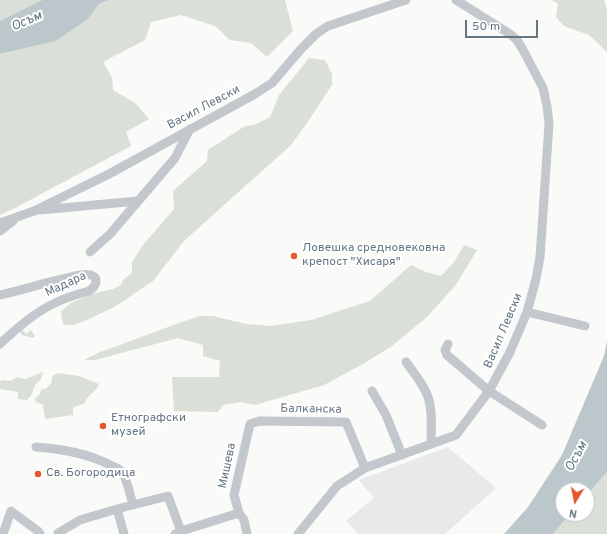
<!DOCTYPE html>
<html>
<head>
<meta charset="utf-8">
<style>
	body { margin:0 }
	#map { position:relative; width:607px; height:534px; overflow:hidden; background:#fafaf8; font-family:Overpass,sans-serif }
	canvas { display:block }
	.north { position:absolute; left:555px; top:482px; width:40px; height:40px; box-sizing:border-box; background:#fff; border:1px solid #c1c8cd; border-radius:50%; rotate:190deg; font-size:11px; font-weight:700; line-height:16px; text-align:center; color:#657683 }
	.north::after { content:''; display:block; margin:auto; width:14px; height:18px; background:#e4572e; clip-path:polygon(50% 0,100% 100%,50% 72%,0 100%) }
	.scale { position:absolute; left:465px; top:20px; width:73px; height:18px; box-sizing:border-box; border:2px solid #657683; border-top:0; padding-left:5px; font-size:12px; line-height:14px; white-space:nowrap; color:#657683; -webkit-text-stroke:3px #fff; paint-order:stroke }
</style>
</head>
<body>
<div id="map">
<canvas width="607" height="534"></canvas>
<div class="north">N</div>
<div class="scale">50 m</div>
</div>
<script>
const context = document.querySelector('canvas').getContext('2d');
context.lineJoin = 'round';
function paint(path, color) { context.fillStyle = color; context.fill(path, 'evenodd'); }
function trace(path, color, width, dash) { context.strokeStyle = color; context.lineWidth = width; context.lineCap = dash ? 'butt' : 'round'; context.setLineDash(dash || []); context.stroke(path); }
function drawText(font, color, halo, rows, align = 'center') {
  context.font = font + ' Overpass,sans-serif'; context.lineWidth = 4; context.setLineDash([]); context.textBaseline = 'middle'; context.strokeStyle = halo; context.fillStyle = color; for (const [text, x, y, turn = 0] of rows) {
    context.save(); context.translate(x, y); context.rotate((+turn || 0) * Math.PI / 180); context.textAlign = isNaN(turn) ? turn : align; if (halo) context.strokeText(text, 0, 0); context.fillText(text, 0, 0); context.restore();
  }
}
paint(new Path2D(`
	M 448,447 L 496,488 L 445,534 L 358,534 L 346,521 L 374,498 L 359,480 Z`), '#e8e9e9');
paint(new Path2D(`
	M 0,0 L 42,0 L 0,21 Z
	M 109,0 L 285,0 L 293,31 L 267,57 L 251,43 L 230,40 L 215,26 L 181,15 L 151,22 L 145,40 L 103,62 L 112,78 L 113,90 L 135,103 L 149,119 L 126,132 L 131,146 L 13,209 L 0,215 L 0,54 L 56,41 L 88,19 L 99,4 Z
	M 552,0 L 604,0 L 607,10 L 607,52 L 589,35 L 564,26 L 556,17 L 558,4 Z
	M 309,58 L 325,60 L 332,74 L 332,85 L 307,123 L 291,145 L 184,241 L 153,281 L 116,306 L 87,320 L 73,325 L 64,325 L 62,320 L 61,311 L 71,303 L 92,294 L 113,289 L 121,285 L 123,280 L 132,273 L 132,262 L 143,245 L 174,209 L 173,191 L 207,161 L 208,150 L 245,126 L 254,125 L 270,117 L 279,95 Z
	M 464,245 L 477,250 L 455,286 L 427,317 L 392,346 L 363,364 L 324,385 L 255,405 L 241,402 L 223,405 L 218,412 L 174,411 L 172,377 L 219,377 L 220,361 L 203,356 L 203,345 L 178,338 L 95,360 L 84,360 L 98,353 L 179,323 L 200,316 L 213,316 L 246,324 L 271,326 L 311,320 L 370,301 L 411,265 L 426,272 L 441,276 L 454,262 Z
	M 21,328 L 26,334 L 31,330 L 35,336 L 33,338 L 22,335 L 20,331 Z
	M 43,372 L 41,379 L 35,385 L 32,394 L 27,400 L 18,399 L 18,392 L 0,389 L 0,381 L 4,380 L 10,381 L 17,377 L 25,379 Z
	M 58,373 L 79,376 L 99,384 C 96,392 88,394 84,404 L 73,407 L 73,415 L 45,419 L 43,405 L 36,402 L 35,399 L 40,394 L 41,390 L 47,388 L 52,382 L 52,376 Z
	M 607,472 L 607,534 L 553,534 L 570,514 L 587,514 L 587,495 Z`), '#dadfd7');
paint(new Path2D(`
	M 42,0 L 109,0 L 99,4 L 88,19 L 56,41 L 0,54 L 0,21 Z
	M 607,341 L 607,472 L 587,495 L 587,490 L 563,490 L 563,514 L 570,514 L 553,534 L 504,534 L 528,507 L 562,455 L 604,356 Z`), '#bbc7cb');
trace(new Path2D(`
	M 40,210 L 138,201
	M 0,223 L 34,211 L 109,174 L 255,94 L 272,83 L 302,48 L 316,34 L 328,26 L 406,0
	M 0,231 L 13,221
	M 90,252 L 110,234 L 175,158 L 190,129
	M 0,295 C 22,290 44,283 67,278 C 74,276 83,273 91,275 C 94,276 96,278 96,281 C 96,286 93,288 89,291 C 78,294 67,297 57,302 C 35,312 17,328 0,344
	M 527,312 L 585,326
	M 448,344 L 445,350 L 447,355 L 489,391 L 542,425
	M 406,362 C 414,373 424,385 428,397 C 433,411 431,430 431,444
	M 372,391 L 386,415 L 402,455
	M 36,447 C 62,449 88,453 112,466 C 115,467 120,469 122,472 C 128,482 130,494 133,505
	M 117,509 L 124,534
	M 58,533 L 80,520 L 117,509 L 168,496 L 182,534
	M 3,534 L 11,511 L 38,531 L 40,534
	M 175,534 L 181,531 L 239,513
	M 247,534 L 244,520 L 239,513 L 234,495 L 250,424 L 259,421 L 346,422 L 365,468
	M 298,534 L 337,486 L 365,468 L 456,435 L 489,391 L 510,352 L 527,312 L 536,279 L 540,257 L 549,124 L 547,106 L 543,88 L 522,48 L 517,40 L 510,34 L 456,0`), '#c3c8cc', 9);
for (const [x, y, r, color] of [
	[294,256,4,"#e4572e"],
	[103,426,4,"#e4572e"],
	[38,474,4,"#e4572e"]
]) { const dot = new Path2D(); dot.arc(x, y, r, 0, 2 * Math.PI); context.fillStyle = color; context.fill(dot); trace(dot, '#fff', 1.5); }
drawText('12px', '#657683', '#fff', [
	["Васил Левски",204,108,-28],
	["Мадара",66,285,-25],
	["Васил Левски",504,331,-67],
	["Балканска",311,410,1],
	["Мишева",228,466,-78]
]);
drawText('12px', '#657683', '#fff', [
	["Ловешка средновековна",302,249],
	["крепост \"Хисаря\"",302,263],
	["Етнографски",111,419],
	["музей",111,433],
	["Св. Богородица",46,474]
], 'left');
drawText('italic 13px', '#60757c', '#fff', [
	["Осъм",27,22,-24],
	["Осъм",577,457,-62]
]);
</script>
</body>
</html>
